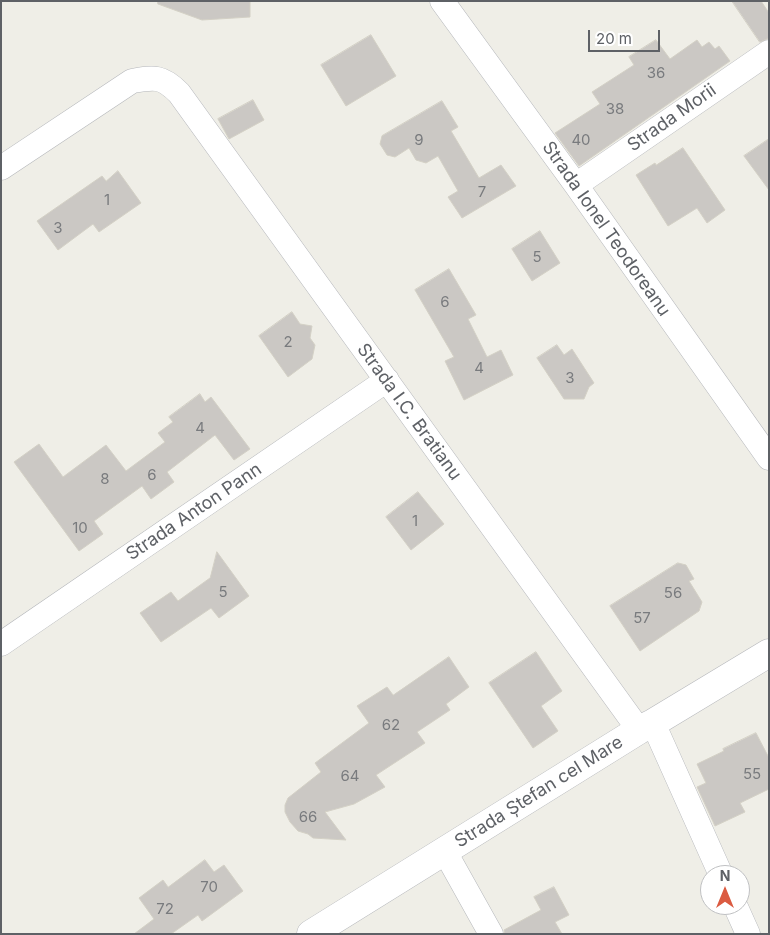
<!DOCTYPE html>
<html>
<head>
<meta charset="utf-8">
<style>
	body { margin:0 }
	#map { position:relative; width:770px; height:935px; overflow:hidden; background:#efeee7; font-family:Inter,sans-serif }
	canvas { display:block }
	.frame { position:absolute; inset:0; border:2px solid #5e6166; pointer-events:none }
	.north { position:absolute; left:700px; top:865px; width:50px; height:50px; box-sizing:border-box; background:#fff; border:1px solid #bfc0c2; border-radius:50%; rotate:0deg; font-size:14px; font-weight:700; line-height:20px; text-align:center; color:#5e6166 }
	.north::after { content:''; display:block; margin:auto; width:18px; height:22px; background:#db5b41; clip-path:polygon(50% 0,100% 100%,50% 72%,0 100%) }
	.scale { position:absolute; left:588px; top:30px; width:72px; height:22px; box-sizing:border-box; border:2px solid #5e6166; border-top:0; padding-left:6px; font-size:15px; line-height:18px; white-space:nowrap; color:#5e6166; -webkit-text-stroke:4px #fff; paint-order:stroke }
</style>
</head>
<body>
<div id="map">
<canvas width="770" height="935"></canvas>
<div class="frame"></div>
<div class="north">N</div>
<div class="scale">20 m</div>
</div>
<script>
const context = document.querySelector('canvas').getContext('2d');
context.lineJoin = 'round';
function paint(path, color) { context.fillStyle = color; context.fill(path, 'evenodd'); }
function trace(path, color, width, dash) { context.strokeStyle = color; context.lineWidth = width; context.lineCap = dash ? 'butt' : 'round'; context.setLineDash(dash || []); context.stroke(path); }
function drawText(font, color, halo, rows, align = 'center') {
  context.font = font + ' Inter,sans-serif'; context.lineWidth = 5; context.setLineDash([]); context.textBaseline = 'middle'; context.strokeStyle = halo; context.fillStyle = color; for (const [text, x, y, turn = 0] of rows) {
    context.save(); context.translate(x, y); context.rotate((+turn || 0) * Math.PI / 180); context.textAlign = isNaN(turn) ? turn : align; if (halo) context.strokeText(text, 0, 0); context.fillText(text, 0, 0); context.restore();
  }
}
const building = new Path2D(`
	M 158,1 L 250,1 L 250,17 L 202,20 L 158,4 Z
	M 732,1 L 761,1 L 769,13 L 769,38 L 760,42 Z
	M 371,35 L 396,76 L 346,106 L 321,65 Z
	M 656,40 L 670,59 L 697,40 L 702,47 L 709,42 L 715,49 L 719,46 L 730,61 L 579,166 L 555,133 L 600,104 L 592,92 L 634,65 L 629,57 Z
	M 253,100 L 264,120 L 229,139 L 218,119 Z
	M 442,101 L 458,127 L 451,131 L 479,178 L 501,165 L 516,186 L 462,218 L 448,197 L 458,191 L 438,156 L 426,163 L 416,160 L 409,148 L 395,157 L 387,155 L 380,144 L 382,136 Z
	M 769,139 L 769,190 L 744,156 Z
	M 683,148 L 725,210 L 707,223 L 697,208 L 668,226 L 636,175 L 655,163 L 656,165 Z
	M 118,171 L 141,203 L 99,232 L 93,224 L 58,250 L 37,221 L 102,176 L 106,181 Z
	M 540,231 L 560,263 L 532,281 L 512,249 Z
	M 449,269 L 476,315 L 468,319 L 487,357 L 501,350 L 513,375 L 464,400 L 445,361 L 454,357 L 415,290 Z
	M 292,312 L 300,324 L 312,326 L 310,338 L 315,345 L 312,359 L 288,377 L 259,336 Z
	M 557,345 L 564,355 L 572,349 L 594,383 L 589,387 L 584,399 L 564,399 L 537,358 Z
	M 200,394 L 205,402 L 211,397 L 250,449 L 234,460 L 215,435 L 167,472 L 174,482 L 151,499 L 142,486 L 94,521 L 103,534 L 79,551 L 14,462 L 39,444 L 63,477 L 106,445 L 126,471 L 165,442 L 158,433 L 173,422 L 169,417 Z
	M 418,492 L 444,524 L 411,550 L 386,517 Z
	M 217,552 L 249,596 L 219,618 L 211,608 L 161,642 L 140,613 L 171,592 L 178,601 L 210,578 Z
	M 678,563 L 686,565 L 694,579 L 689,581 L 702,602 L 699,611 L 640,651 L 610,606 Z
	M 536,652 L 562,691 L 541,706 L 558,731 L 533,748 L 489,683 Z
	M 449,657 L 469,687 L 446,704 L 450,710 L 417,732 L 425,743 L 376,775 L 385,787 L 354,804 L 325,812 L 346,840 L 313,838 L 308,834 L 298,831 L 290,822 L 285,812 L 285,805 L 288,798 L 321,772 L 315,763 L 369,723 L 357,706 L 387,687 L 393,695 Z
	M 756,733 L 769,758 L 769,789 L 740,803 L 745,812 L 715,826 L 697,787 L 706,783 L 697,764 L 724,751 L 723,749 Z
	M 205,860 L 214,872 L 224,865 L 243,891 L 202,921 L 198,915 L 171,934 L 134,934 L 154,919 L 139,898 L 163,880 L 168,887 Z
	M 554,887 L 569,915 L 555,922 L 562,934 L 505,934 L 504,930 L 541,910 L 534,897 Z`);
paint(building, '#cbc8c4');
trace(building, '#d3d0c5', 1);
const minor = new Path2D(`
	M 442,1 L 576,185 L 769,458
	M 1,168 L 132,81 C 155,77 162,76 179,93 L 639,730
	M 576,185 L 769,52
	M 1,644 L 387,380
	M 653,723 L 721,875
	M 444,850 L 491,934
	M 735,905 L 748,934`);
const tertiary = new Path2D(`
	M 311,934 L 639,730 L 653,723 L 769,653`);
trace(minor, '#b4b6ba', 25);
trace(tertiary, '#b4b6ba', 29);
trace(minor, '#fff', 24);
trace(tertiary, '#fff', 28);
drawText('15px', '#797b7e', null, [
	["36",656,73],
	["38",615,109],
	["9",419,140],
	["40",581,140],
	["7",482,192],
	["1",107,200],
	["3",58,228],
	["5",537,257],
	["6",445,302],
	["2",288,342],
	["4",479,368],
	["3",570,378],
	["4",200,428],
	["6",152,475],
	["8",105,479],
	["1",415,521],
	["10",80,528],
	["5",223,592],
	["56",673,593],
	["57",642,618],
	["62",391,725],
	["55",752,774],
	["64",350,776],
	["66",308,817],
	["70",209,887],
	["72",165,909]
]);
drawText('18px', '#5e6166', '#fff', [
	["Strada Morii",672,118,-35],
	["Strada Ionel Teodoreanu",606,229,55],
	["Strada I.C. Bratianu",409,412,54],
	["Strada Anton Pann",194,512,-34],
	["Strada Ștefan cel Mare",539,792,-32]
]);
</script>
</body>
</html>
